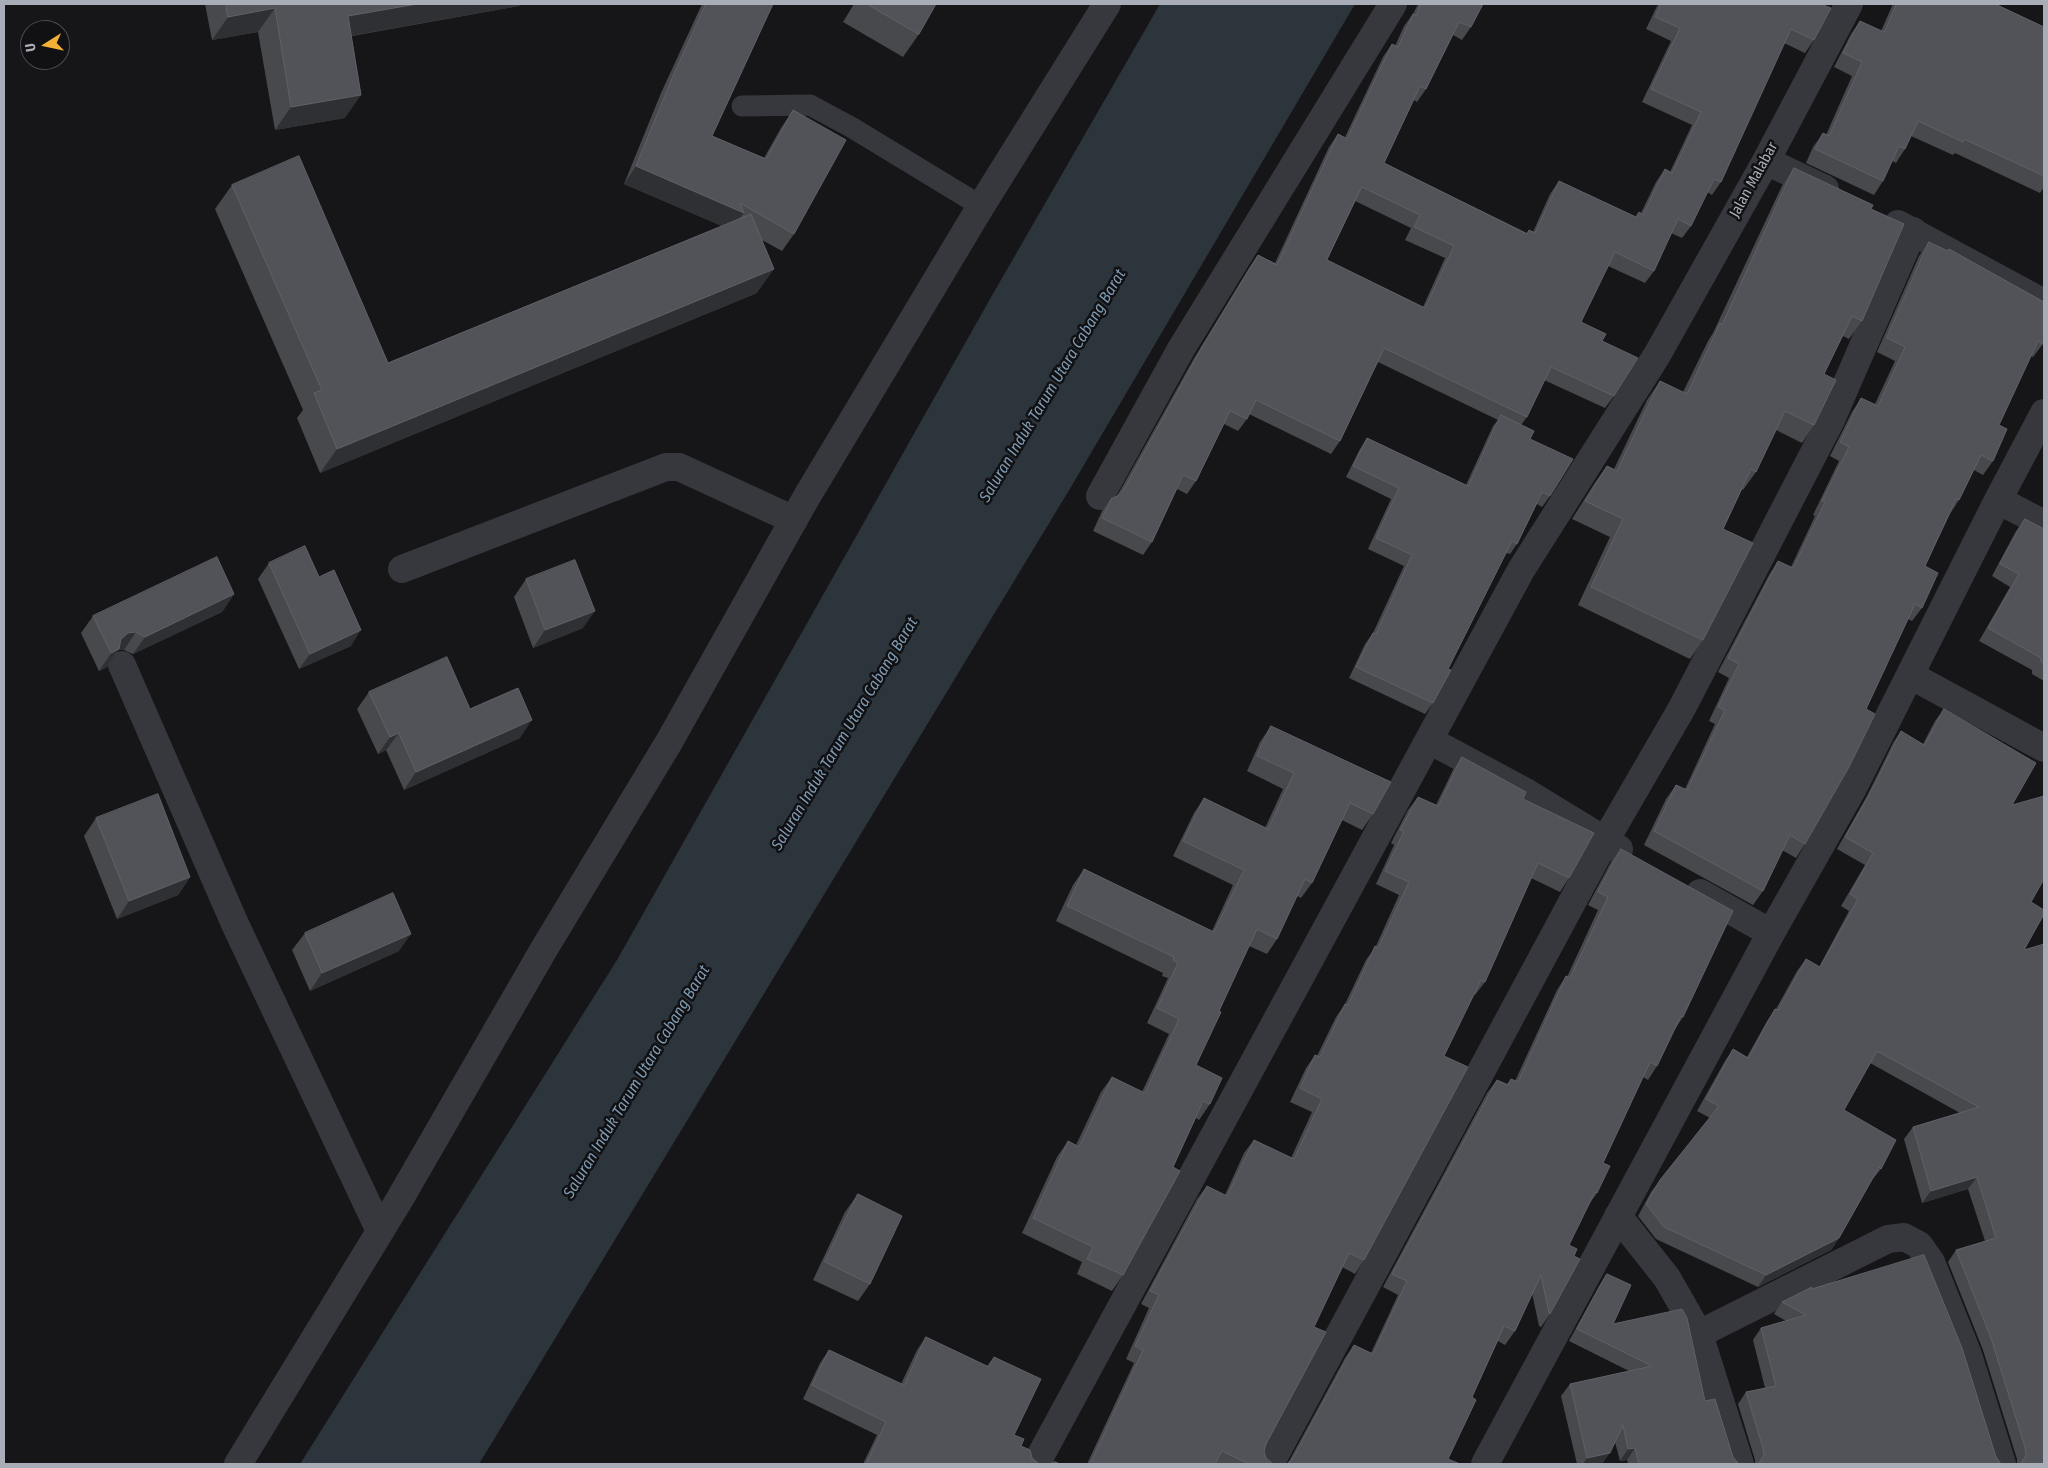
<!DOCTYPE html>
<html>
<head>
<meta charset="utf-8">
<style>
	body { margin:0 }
	#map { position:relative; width:2048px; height:1468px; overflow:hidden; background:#161618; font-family:"Fira Sans Condensed",sans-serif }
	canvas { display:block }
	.frame { position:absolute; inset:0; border:5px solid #a8adb8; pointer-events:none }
	.north { position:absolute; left:20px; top:20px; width:50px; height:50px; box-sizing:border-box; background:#111113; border:1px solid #4d4f55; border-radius:50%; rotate:260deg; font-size:14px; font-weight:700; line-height:20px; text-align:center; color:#a8adb8 }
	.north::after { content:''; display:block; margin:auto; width:18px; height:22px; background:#f2b134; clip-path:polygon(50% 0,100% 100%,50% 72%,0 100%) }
</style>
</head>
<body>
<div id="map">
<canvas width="2048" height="1468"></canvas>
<div class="frame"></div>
<div class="north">U</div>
</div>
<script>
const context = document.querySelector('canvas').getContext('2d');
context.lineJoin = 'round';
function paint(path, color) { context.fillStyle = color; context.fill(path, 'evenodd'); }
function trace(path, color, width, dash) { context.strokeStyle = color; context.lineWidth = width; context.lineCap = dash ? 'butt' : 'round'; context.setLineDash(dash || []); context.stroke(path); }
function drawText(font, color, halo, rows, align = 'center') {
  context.font = font + ' "Fira Sans Condensed",sans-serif'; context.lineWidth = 5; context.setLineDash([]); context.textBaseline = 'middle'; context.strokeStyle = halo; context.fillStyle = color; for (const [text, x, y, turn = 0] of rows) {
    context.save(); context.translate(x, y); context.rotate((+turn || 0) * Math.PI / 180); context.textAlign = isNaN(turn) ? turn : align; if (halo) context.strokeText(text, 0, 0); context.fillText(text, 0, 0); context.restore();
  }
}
paint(new Path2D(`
	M 1160,4 L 1355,4 L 1071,487 L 479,1464 L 300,1464 L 617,960 L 994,292 Z`), '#2c353c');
trace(new Path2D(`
	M 742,106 L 810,105 L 851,127 L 981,206`), '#37383d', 21);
trace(new Path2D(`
	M 1766,161 L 1825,189
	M 1898,224 L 2044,303
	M 1100,496 L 1181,349 L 1393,4
	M 1998,500 L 2044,524
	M 402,569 L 666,467 L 679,467 L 794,520
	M 122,665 L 235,924 L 380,1231
	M 1910,675 L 2044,748
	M 1429,740 L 1524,791 L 1619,849
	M 1700,893 L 1771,933
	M 1618,1216 L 1667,1278 L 1699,1334 L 1740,1464
	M 1699,1334 L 1888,1239 L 1904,1237 L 1919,1245 L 1931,1262 L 1968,1355 L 2002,1464
	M 238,1464 L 398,1202 L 544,949 L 669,742 L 806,498 L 981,206 L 1107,4
	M 1036,1464 L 1521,570 L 1657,355 L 1766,161 L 1849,4
	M 1270,1464 L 1605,841 L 1682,708 L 1831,420 L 1913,231
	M 1485,1464 L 1771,933 L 1853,788 L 1998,500 L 2044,413`), '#37383d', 28);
paint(new Path2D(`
	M 205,4 L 521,4 L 519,6 L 352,36 L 345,118 L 275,130 L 258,32 L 212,40 Z
	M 702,4 L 773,4 L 712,136 L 764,158 L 781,128 L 793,110 L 794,234 L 782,251 L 762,240 L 757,293 L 320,473 L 297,418 L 303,410 L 215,209 L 232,185 L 388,363 L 722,226 L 624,184 L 661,93 Z
	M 854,4 L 936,4 L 919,34 L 903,57 L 843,22 Z
	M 1418,4 L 1487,4 L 1486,5 L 1483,4 L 1471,27 L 1462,40 L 1453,35 L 1426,89 L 1417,102 L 1414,100 L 1384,163 L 1527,233 L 1529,230 L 1533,232 L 1550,194 L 1559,181 L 1636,217 L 1639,212 L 1641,213 L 1656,182 L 1665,169 L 1670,172 L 1692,125 L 1642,102 L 1671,41 L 1646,29 L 1658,4 L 1821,4 L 1814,40 L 1805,53 L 1784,43 L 1721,182 L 1712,195 L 1707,192 L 1691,226 L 1682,238 L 1671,233 L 1654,271 L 1645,283 L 1608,266 L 1581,322 L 1602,341 L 1614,396 L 1605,408 L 1544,380 L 1527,417 L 1521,425 L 1530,439 L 1550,496 L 1542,507 L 1537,504 L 1517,544 L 1510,554 L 1506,553 L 1448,669 L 1433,703 L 1425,714 L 1349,678 L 1365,644 L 1373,633 L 1404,566 L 1368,549 L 1391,499 L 1346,477 L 1360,449 L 1367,438 L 1466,485 L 1493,426 L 1498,420 L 1378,362 L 1340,441 L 1331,454 L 1249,414 L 1247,419 L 1238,431 L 1224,424 L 1196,481 L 1187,494 L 1177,489 L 1152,542 L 1143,555 L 1093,531 L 1102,511 L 1111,499 L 1117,496 L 1193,360 L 1249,268 L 1258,255 L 1275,263 L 1329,147 L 1338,134 L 1345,137 L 1383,57 L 1392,44 L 1395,46 L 1404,26 L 1413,14 ZM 1355,201 L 1411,228 L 1405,240 L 1445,258 L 1423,307 L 1327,260 Z
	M 1893,4 L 1995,4 L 2044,27 L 2044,187 L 2040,193 L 1955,153 L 1953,155 L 1911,136 L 1905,149 L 1896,163 L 1892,161 L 1883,181 L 1874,195 L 1806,163 L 1813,147 L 1823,133 L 1826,135 L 1852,76 L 1834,67 L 1851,34 L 1860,21 L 1881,31 Z
	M 1794,168 L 1871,209 L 1862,321 L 1849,339 L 1843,336 L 1824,374 L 1814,425 L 1802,443 L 1776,430 L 1756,472 L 1743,490 L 1742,489 L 1723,529 L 1703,640 L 1690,659 L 1578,605 L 1610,537 L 1572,519 L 1594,484 L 1607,466 L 1614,469 L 1647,400 L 1660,381 L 1683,392 L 1708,341 L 1713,333 L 1782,186 Z
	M 1929,242 L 2043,344 L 2033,357 L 2031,356 L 1999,425 L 1993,461 L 1983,475 L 1974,470 L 1959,500 L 1950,514 L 1925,566 L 1922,608 L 1912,621 L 1908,619 L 1866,709 L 1805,844 L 1796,858 L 1782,850 L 1763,891 L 1753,905 L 1644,845 L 1666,799 L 1676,785 L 1685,789 L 1715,724 L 1709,721 L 1729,678 L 1718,672 L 1769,575 L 1778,561 L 1791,567 L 1815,516 L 1813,515 L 1839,461 L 1830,456 L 1852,412 L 1861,398 L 1875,404 L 1895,361 L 1877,352 L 1919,256 Z
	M 2025,519 L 2044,529 L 2044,681 L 2032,674 L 2032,670 L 1979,641 L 2010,587 L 1992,576 L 2016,531 Z
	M 269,563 L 319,577 L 351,646 L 299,669 L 258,579 Z
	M 526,579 L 583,628 L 533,648 L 514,597 Z
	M 234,594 L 222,612 L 133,654 L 124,650 L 118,650 L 107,667 L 99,671 L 81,633 L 93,616 Z
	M 369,692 L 470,709 L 520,738 L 404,790 L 386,750 L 378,754 L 357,709 Z
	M 1944,709 L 2012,805 L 2031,902 L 2024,950 L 2044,1464 L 2017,1464 L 2017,1459 L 1983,1350 L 1948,1262 L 1956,1250 L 1985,1241 L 1968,1189 L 1922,1203 L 1904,1139 L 1913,1127 L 1960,1113 L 1870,1063 L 1844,1110 L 1881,1169 L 1872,1180 L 1839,1238 L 1831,1250 L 1758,1287 L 1656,1239 L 1638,1216 L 1651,1192 L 1660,1180 L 1710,1118 L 1697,1111 L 1725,1061 L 1733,1049 L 1747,1057 L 1767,1021 L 1775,1009 L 1776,1009 L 1797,971 L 1806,959 L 1819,967 L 1849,911 L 1841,906 L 1865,865 L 1837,849 L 1867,796 L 1893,743 L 1901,731 L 1923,744 L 1935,721 Z
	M 1271,726 L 1373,814 L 1362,830 L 1342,820 L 1312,883 L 1301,898 L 1297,896 L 1277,939 L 1267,954 L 1249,946 L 1219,1011 L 1196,1065 L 1210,1104 L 1199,1120 L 1196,1118 L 1123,1275 L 1112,1291 L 1077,1274 L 1082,1262 L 1022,1233 L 1057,1157 L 1068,1141 L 1076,1145 L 1101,1092 L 1112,1077 L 1142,1092 L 1169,1034 L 1147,1023 L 1168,978 L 1162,976 L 1163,973 L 1056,921 L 1073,885 L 1084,869 L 1212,931 L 1233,885 L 1173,856 L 1194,813 L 1204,798 L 1265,828 L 1283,789 L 1247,771 L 1260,742 Z
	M 1462,757 L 1523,799 L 1569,878 L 1560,892 L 1531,878 L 1485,982 L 1475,995 L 1474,994 L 1444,1056 L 1364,1260 L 1355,1274 L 1342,1267 L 1314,1327 L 1266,1444 L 1264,1451 L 1266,1458 L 1273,1464 L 1087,1464 L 1134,1363 L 1126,1359 L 1149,1308 L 1141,1304 L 1197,1199 L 1207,1186 L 1225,1195 L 1244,1153 L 1254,1140 L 1291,1158 L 1312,1112 L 1290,1102 L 1306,1068 L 1315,1055 L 1317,1056 L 1336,1017 L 1345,1004 L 1366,960 L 1376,946 L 1399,895 L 1376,884 L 1394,845 L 1391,843 L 1408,810 L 1418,797 L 1436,805 L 1453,770 Z
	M 96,818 L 190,877 L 178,895 L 117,919 L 84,836 Z
	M 1621,849 L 1683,1017 L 1675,1029 L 1657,1066 L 1648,1080 L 1643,1077 L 1603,1163 L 1597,1193 L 1587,1207 L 1569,1245 L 1574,1256 L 1550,1314 L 1541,1327 L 1539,1326 L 1532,1293 L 1515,1331 L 1505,1345 L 1498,1341 L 1472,1397 L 1448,1459 L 1288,1463 L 1345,1358 L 1354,1345 L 1371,1353 L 1398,1295 L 1383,1287 L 1487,1093 L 1497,1080 L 1507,1084 L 1511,1079 L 1515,1081 L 1557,990 L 1566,976 L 1567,977 L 1598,910 L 1588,905 L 1611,862 Z
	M 305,933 L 399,951 L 310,991 L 292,950 Z
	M 858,1194 L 870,1284 L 858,1301 L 813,1280 L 845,1212 Z
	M 1607,1274 L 1613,1324 L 1705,1401 L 1733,1457 L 1738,1463 L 1739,1464 L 1628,1464 L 1627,1460 L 1620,1461 L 1615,1442 L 1602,1464 L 1577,1464 L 1561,1396 L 1570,1384 L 1629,1371 L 1569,1341 L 1599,1286 Z
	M 1811,1289 L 1996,1457 L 2001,1464 L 1755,1464 L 1755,1460 L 1738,1404 L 1746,1392 L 1765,1388 L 1753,1340 L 1761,1328 L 1786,1321 L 1774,1314 L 1782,1302 Z
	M 926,1337 L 987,1366 L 994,1357 L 1014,1435 L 1021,1446 L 1032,1458 L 1039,1464 L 863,1464 L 877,1435 L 803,1399 L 820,1363 L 829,1350 L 901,1384 L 917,1350 Z`), '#47494d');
paint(new Path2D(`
	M 417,4 L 521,4 L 519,6 L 332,39 L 348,16 Z
	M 275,8 L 258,32 L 212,40 L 228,17 Z
	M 361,95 L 345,118 L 275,130 L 291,107 Z
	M 636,166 L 744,213 L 731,230 L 624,184 Z
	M 774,269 L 757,293 L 320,473 L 337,449 Z
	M 234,594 L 222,612 L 133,654 L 145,637 Z
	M 595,611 L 583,628 L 533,648 L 545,630 Z
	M 361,630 L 351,646 L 299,669 L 310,654 Z
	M 136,632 L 124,650 L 118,650 L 107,667 L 99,671 L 121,639 L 128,633 Z
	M 532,720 L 520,738 L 404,790 L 416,772 Z
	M 399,733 L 386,750 L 378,754 L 390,737 Z
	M 190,877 L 178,895 L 117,919 L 129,901 Z
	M 411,934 L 399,951 L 310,991 L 322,973 Z
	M 1977,1177 L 1968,1189 L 1922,1203 L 1931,1191 Z
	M 1839,1238 L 1831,1250 L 1758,1287 L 1766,1275 Z
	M 1635,1448 L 1627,1460 L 1620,1461 L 1628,1449 Z
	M 1610,1453 L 1602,1464 L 1583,1464 L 1587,1458 Z`), '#2f3033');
const building = new Path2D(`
	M 226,4 L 417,4 L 348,16 L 361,95 L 291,107 L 275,8 L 228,17 Z
	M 706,4 L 773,4 L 712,136 L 766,159 L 793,110 L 846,140 L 794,234 L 740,203 L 744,213 L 636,166 L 673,76 Z
	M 867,4 L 936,4 L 919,34 Z
	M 1421,4 L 1483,4 L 1471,27 L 1459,22 L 1426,89 L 1420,86 L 1384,163 L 1527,234 L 1529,230 L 1535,233 L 1559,181 L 1636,217 L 1639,212 L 1643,215 L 1665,169 L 1672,173 L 1701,112 L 1651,89 L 1680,28 L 1655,17 L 1661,4 L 1821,4 L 1831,8 L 1814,40 L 1791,29 L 1721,182 L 1714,179 L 1691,226 L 1678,219 L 1654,271 L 1615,252 L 1581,322 L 1606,334 L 1602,341 L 1638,358 L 1614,396 L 1551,367 L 1527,417 L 1384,348 L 1340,441 L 1256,400 L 1247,419 L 1230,411 L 1196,481 L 1183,475 L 1152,542 L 1102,518 L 1111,499 L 1117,496 L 1123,491 L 1202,347 L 1258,255 L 1277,265 L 1338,134 L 1347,139 L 1392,44 L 1398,47 L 1413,14 L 1416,15 ZM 1362,187 L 1420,215 L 1414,227 L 1454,246 L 1425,308 L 1327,260 Z
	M 1897,4 L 1995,4 L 2044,27 L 2044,176 L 1964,139 L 1963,142 L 1918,121 L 1905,149 L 1899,146 L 1883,181 L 1815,149 L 1823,133 L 1829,136 L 1862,62 L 1843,53 L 1860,21 L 1884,32 Z
	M 299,156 L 388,363 L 751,214 L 774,269 L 337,449 L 314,393 L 322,390 L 232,185 Z
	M 1794,168 L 1873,205 L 1871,209 L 1904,224 L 1862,321 L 1852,316 L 1824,374 L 1836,380 L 1814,425 L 1785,411 L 1756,472 L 1751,469 L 1723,529 L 1753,543 L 1703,640 L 1591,587 L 1623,519 L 1585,501 L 1607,466 L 1617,471 L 1660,381 L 1687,394 L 1720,323 L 1722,324 Z
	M 1929,242 L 1948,251 L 1949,249 L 2044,302 L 2044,341 L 2043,344 L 2038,341 L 1999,425 L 2007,429 L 1993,461 L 1981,455 L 1959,500 L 1956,499 L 1925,566 L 1938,573 L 1922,608 L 1915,604 L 1866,709 L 1875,714 L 1849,767 L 1805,844 L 1790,835 L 1763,891 L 1654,831 L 1676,785 L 1687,790 L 1725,710 L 1718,707 L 1739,664 L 1728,658 L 1778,561 L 1793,568 L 1825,502 L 1822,501 L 1849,447 L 1840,442 L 1861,398 L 1878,406 L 1905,347 L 1887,338 Z
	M 1501,415 L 1534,431 L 1530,439 L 1573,459 L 1550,496 L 1542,492 L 1517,544 L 1512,541 L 1448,669 L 1451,670 L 1433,703 L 1356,667 L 1373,633 L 1376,634 L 1412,555 L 1376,538 L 1399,488 L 1353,466 L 1367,438 L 1468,486 Z
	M 2025,519 L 2044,529 L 2044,664 L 2041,662 L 2041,658 L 1988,628 L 2019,574 L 2000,564 Z
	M 305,546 L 319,577 L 334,570 L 361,630 L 310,654 L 269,563 Z
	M 217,557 L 234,594 L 145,637 L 136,632 L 128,633 L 121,639 L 119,649 L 111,653 L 93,616 Z
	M 575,560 L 595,611 L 545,630 L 526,579 Z
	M 447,657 L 470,709 L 518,688 L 532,720 L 416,772 L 399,733 L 390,737 L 369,692 Z
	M 1944,709 L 2036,763 L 2012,805 L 2044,796 L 2044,879 L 2031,902 L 2044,910 L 2044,914 L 2024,950 L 2044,944 L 2044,1464 L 2019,1464 L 2022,1462 L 2026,1455 L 2025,1447 L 1991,1338 L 1956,1250 L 1996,1238 L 1977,1177 L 1931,1191 L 1913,1127 L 1979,1107 L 1877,1051 L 1844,1110 L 1896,1140 L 1881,1169 L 1879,1167 L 1839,1238 L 1766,1275 L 1664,1227 L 1646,1204 L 1660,1180 L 1719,1106 L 1706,1099 L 1733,1049 L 1748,1058 L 1775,1009 L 1778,1010 L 1806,959 L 1820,967 L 1858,899 L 1850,894 L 1873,853 L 1845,837 L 1875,784 L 1901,731 L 1924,745 Z
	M 1271,726 L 1391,782 L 1373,814 L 1350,803 L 1312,883 L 1305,879 L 1277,939 L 1257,929 L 1219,1011 L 1221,1012 L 1196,1065 L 1222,1078 L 1210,1104 L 1203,1101 L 1173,1167 L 1180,1171 L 1123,1275 L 1087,1259 L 1093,1247 L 1033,1218 L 1068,1141 L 1079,1147 L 1112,1077 L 1145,1093 L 1179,1019 L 1157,1008 L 1178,963 L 1173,960 L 1174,957 L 1067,906 L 1084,869 L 1214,932 L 1244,870 L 1183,841 L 1204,798 L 1268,829 L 1294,773 L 1257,756 Z
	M 1462,757 L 1526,792 L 1523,799 L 1594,833 L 1569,878 L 1538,863 L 1485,982 L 1481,980 L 1444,1056 L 1468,1067 L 1364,1260 L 1349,1253 L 1314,1327 L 1326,1332 L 1266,1444 L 1264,1451 L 1266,1458 L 1273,1464 L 1249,1464 L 1222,1451 L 1215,1464 L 1090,1464 L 1143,1350 L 1135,1346 L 1159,1295 L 1150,1291 L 1207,1186 L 1227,1196 L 1254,1140 L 1294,1159 L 1322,1099 L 1300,1088 L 1315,1055 L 1320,1057 L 1345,1004 L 1348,1005 L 1375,946 L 1378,948 L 1409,882 L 1385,871 L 1404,831 L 1400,830 L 1418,797 L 1438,806 Z
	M 158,794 L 190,877 L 129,901 L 96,818 Z
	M 1621,849 L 1733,911 L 1683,1017 L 1681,1016 L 1657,1066 L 1650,1062 L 1603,1163 L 1610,1166 L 1597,1193 L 1595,1192 L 1569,1245 L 1577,1249 L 1574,1256 L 1580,1259 L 1550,1314 L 1549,1313 L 1541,1275 L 1515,1331 L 1504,1326 L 1472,1397 L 1476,1400 L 1448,1459 L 1460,1464 L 1286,1464 L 1288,1463 L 1293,1458 L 1354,1345 L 1373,1354 L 1407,1281 L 1392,1274 L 1497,1080 L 1508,1085 L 1511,1079 L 1518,1082 L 1566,976 L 1570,978 L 1608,897 L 1598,892 Z
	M 393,893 L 411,934 L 322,973 L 305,933 Z
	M 858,1194 L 902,1216 L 870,1284 L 825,1262 Z
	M 1924,1255 L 1962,1348 L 1996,1457 L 2001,1464 L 1757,1464 L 1760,1462 L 1764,1455 L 1763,1448 L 1746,1392 L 1776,1386 L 1761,1328 L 1806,1315 L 1782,1302 L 1812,1287 L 1811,1289 Z
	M 1607,1274 L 1631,1285 L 1613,1324 L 1682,1309 L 1687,1318 L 1705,1401 L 1715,1399 L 1733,1457 L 1738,1463 L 1739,1464 L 1639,1464 L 1635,1448 L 1628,1449 L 1623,1425 L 1610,1453 L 1587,1458 L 1570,1384 L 1652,1366 L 1577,1329 Z
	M 926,1337 L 989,1367 L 994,1357 L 1041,1379 L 1014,1435 L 1024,1439 L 1021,1446 L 1030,1450 L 1032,1458 L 1039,1464 L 866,1464 L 886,1422 L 812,1385 L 829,1350 L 904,1385 Z
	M 1055,1462 L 1060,1464 L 1050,1464 Z`);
paint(building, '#525359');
trace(building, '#5f6168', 1);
drawText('15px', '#a8adb8', '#111113', [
	["Jalan Malabar",1754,180,-61]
]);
drawText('italic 16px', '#7f9bb3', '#111113', [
	["Saluran Induk Tarum Utara Cabang Barat",1053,386,-59],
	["Saluran Induk Tarum Utara Cabang Barat",845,734,-59],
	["Saluran Induk Tarum Utara Cabang Barat",637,1082,-59]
]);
</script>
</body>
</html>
